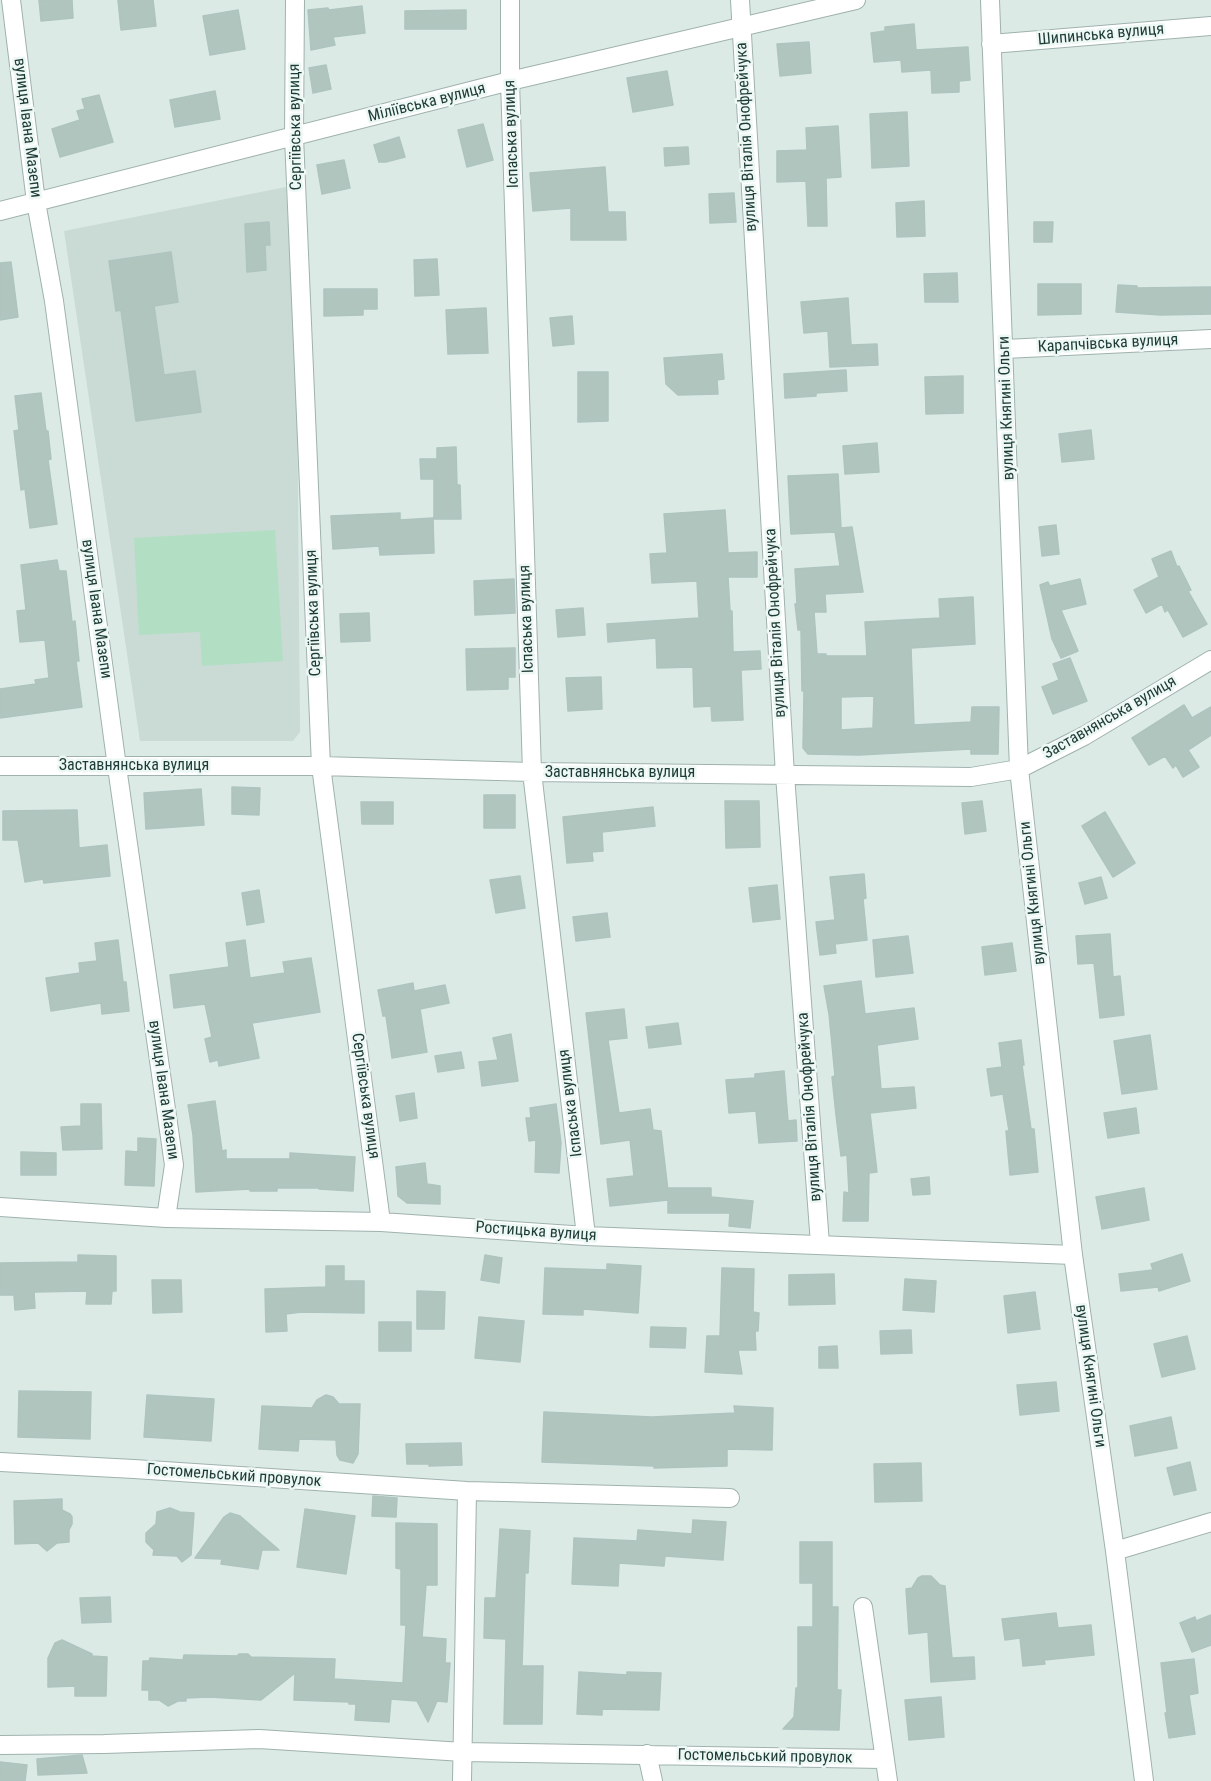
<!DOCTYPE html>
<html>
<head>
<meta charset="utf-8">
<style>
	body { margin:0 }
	canvas { display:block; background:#dceae6 }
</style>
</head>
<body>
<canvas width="1211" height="1781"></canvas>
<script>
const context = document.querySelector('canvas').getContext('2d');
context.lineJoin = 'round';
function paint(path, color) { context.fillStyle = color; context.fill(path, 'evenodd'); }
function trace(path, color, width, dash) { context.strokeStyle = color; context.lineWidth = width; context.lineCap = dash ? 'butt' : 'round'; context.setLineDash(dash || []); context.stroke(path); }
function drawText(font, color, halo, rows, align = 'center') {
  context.font = font + ' "Roboto Condensed",sans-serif'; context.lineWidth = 5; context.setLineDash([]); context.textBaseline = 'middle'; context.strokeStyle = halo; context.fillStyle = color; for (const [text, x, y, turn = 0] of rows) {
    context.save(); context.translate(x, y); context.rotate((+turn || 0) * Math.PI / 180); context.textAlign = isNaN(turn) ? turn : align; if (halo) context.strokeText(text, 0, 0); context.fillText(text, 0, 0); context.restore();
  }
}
paint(new Path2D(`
	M 286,187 L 297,384 L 300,732 L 293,741 L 140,741 L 64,231 Z`), '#cadad5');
paint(new Path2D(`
	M 275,530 L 283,661 L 202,666 L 200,632 L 139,635 L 134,538 Z`), '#b2dfc3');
const building = new Path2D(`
	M 39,0 L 72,0 L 73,18 L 41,21 Z
	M 118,0 L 153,0 L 156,26 L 121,30 Z
	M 362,6 L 365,33 L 333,37 L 335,45 L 311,50 L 308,10 L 328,8 L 329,10 Z
	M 238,10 L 245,49 L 210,55 L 203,16 Z
	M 466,10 L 466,29 L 405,29 L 405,11 Z
	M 914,24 L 916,50 L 968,47 L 970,80 L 959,81 L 959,92 L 932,93 L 931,70 L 902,72 L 901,60 L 874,62 L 871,33 L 885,31 L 885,27 Z
	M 809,42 L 811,73 L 780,76 L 777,44 Z
	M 326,65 L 331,89 L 313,93 L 309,68 Z
	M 667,71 L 673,105 L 633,112 L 627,78 Z
	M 215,91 L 220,119 L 175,127 L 170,100 Z
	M 99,95 L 113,142 L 60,157 L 52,129 L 80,120 L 77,111 L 85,109 L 82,99 Z
	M 907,112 L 909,166 L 872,168 L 870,114 Z
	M 483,124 L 493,160 L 467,167 L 458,130 Z
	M 838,126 L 841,177 L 826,178 L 827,226 L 808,226 L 806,181 L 777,182 L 777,151 L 807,150 L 806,128 Z
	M 399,137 L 405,157 L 386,162 L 379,162 L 374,145 Z
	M 688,147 L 689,164 L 665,166 L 664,148 Z
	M 344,160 L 350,188 L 322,194 L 317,165 Z
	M 605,167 L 608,212 L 625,212 L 626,240 L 571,240 L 571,208 L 533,211 L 530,173 Z
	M 734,193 L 736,222 L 710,223 L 709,194 Z
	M 924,201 L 925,236 L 897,237 L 896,203 Z
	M 269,222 L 270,245 L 265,245 L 266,270 L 247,272 L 245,224 Z
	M 1034,222 L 1053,222 L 1052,242 L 1034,242 Z
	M 171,252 L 178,302 L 154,306 L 164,375 L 195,371 L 201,412 L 136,421 L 121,310 L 116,311 L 109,261 Z
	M 437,259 L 439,295 L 415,296 L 414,260 Z
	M 11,262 L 18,317 L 0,320 L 0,263 Z
	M 957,273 L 958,302 L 925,302 L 924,274 Z
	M 1038,284 L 1081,284 L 1081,314 L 1038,315 Z
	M 1118,285 L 1137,286 L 1137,288 L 1211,287 L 1211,314 L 1161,315 L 1116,312 Z
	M 324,289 L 377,289 L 377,309 L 363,309 L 363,315 L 324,316 Z
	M 848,298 L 851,345 L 877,344 L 878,365 L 830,367 L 828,331 L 804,333 L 801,302 Z
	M 486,308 L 488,353 L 448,354 L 446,310 Z
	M 572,316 L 574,344 L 553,346 L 550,318 Z
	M 722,354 L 724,379 L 717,380 L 718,394 L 678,395 L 666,384 L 664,358 Z
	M 846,370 L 847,391 L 816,393 L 816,396 L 785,398 L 784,374 Z
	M 578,372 L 608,372 L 608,421 L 578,422 Z
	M 963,376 L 963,413 L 926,414 L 925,377 Z
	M 41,393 L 46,431 L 48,431 L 51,459 L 48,460 L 57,524 L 30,528 L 25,489 L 21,490 L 14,431 L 19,430 L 15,396 Z
	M 1091,430 L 1094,459 L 1062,462 L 1059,434 Z
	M 877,443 L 879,472 L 845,474 L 843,446 Z
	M 456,447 L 457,485 L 460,485 L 461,519 L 434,519 L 434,479 L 421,479 L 420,459 L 437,459 L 437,448 Z
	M 838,474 L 841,528 L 852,527 L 863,592 L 825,594 L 826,612 L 814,612 L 817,654 L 826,654 L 826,656 L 867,656 L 865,622 L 940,618 L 939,599 L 973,597 L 975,644 L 911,648 L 914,725 L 971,722 L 972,707 L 999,707 L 998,754 L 971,754 L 971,749 L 859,755 L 808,754 L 803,748 L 804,691 L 802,691 L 801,630 L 798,630 L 795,604 L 797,604 L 795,569 L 840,566 L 835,532 L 791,534 L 788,476 ZM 874,696 L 873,728 L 841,730 L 841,697 Z
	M 725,510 L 728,553 L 757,552 L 757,577 L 728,577 L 730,611 L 732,611 L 733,652 L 760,651 L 761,669 L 741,670 L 743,720 L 712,721 L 711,706 L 694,707 L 693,667 L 657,668 L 656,638 L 608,642 L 607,624 L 699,618 L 697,581 L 652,583 L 650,554 L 667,553 L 664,514 Z
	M 400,513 L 400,520 L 433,518 L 434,553 L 380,555 L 379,546 L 333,549 L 331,516 Z
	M 1056,525 L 1059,554 L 1042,556 L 1039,527 Z
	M 1171,551 L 1177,567 L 1179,566 L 1191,590 L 1188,591 L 1207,624 L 1183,637 L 1168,610 L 1165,612 L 1162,604 L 1146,613 L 1134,590 L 1159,577 L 1152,559 Z
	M 57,560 L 59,571 L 66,571 L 72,622 L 75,621 L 79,661 L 76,661 L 82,707 L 0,718 L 0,689 L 36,684 L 35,680 L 49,678 L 45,640 L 20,642 L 17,611 L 26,610 L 21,565 Z
	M 514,579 L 515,613 L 475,615 L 474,581 Z
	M 1080,579 L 1086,604 L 1061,610 L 1078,651 L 1061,658 L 1052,639 L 1040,585 L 1048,582 L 1050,586 Z
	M 583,608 L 585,635 L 558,637 L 556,610 Z
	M 369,613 L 370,641 L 341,642 L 340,614 Z
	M 515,648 L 515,677 L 508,677 L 508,689 L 467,690 L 466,649 Z
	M 1070,658 L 1087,701 L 1053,714 L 1042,687 L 1059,680 L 1053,664 Z
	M 601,677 L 602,709 L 568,711 L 566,678 Z
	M 1184,705 L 1192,718 L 1211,707 L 1211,735 L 1188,750 L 1199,767 L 1183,777 L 1176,765 L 1173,768 L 1165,756 L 1149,765 L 1132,738 Z
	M 232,787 L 260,788 L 259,815 L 232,814 Z
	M 201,789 L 204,825 L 146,829 L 144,793 Z
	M 484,795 L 515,795 L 515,828 L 484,828 Z
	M 725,801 L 759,801 L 760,847 L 726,848 Z
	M 982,801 L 986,831 L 965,834 L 962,803 Z
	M 361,802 L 393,802 L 393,824 L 362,824 Z
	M 653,807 L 655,826 L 602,832 L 603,851 L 592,852 L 593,861 L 567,863 L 563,817 Z
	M 77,810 L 79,848 L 107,845 L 110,876 L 44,883 L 43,879 L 25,882 L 18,840 L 3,840 L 3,811 Z
	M 1105,812 L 1135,863 L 1113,877 L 1082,826 Z
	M 864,874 L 866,898 L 863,899 L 867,940 L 835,944 L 836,953 L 820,955 L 816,922 L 835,920 L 830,877 Z
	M 520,876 L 525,908 L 496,913 L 490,880 Z
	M 1101,877 L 1107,898 L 1085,904 L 1079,883 Z
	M 777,885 L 780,919 L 753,922 L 749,888 Z
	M 259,890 L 264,922 L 247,925 L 242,893 Z
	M 607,913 L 610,937 L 576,941 L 573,917 Z
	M 1110,934 L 1113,977 L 1120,976 L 1124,1015 L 1100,1018 L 1094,963 L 1078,964 L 1076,936 Z
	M 908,936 L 913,973 L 876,977 L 873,940 Z
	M 118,940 L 123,982 L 126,982 L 129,1011 L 102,1014 L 101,1003 L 51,1011 L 46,978 L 80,973 L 79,963 L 97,961 L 95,943 Z
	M 245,940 L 250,978 L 285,973 L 283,962 L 311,958 L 320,1012 L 252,1023 L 259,1058 L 219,1066 L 218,1060 L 210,1062 L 205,1039 L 212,1037 L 205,1004 L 174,1008 L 170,975 L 229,967 L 226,943 Z
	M 1012,943 L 1016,971 L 985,975 L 982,947 Z
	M 861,981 L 865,1014 L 914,1008 L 918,1039 L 877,1045 L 881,1089 L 914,1087 L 916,1108 L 870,1113 L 877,1172 L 869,1173 L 868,1221 L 843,1221 L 844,1192 L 849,1193 L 847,1155 L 841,1156 L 836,1115 L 832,1077 L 835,1076 L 829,1014 L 824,986 Z
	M 413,983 L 414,991 L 445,985 L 449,1003 L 420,1009 L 427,1052 L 392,1058 L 386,1016 L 383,1016 L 378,990 Z
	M 624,1009 L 627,1038 L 608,1040 L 619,1113 L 650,1109 L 653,1130 L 661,1131 L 668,1191 L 668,1188 L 711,1188 L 711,1197 L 753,1201 L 750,1228 L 729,1226 L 730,1213 L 668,1213 L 668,1200 L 610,1206 L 607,1179 L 634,1176 L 630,1140 L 601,1144 L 586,1013 Z
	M 678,1023 L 681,1044 L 649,1048 L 646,1027 Z
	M 511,1034 L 518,1081 L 482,1086 L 479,1062 L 498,1060 L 493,1038 Z
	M 1150,1035 L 1157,1089 L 1122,1094 L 1114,1041 Z
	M 1021,1040 L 1024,1065 L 1022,1065 L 1031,1129 L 1034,1129 L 1038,1172 L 1010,1175 L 1006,1131 L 1009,1131 L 1003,1094 L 991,1096 L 987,1069 L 1002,1067 L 999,1043 Z
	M 461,1052 L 464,1068 L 438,1072 L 435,1056 Z
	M 784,1071 L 788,1121 L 796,1120 L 797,1141 L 759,1143 L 756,1111 L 729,1113 L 726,1080 L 755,1078 L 755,1074 Z
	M 414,1093 L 417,1118 L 400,1121 L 396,1096 Z
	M 215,1101 L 222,1151 L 226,1150 L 226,1159 L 290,1159 L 290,1153 L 355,1157 L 353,1191 L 319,1189 L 319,1188 L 277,1188 L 277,1191 L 250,1191 L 250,1189 L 196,1192 L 193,1135 L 188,1105 Z
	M 81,1104 L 101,1104 L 102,1149 L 63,1150 L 61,1127 L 81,1126 Z
	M 556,1104 L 561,1143 L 559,1173 L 535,1172 L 536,1140 L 529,1141 L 526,1118 L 531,1118 L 530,1108 Z
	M 1136,1108 L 1139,1133 L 1108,1138 L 1104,1113 Z
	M 138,1138 L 156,1139 L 154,1186 L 125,1185 L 126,1151 L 138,1152 Z
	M 21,1152 L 56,1153 L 56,1175 L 21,1175 Z
	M 425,1163 L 427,1184 L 440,1186 L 440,1204 L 407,1203 L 398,1196 L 396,1167 Z
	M 929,1177 L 930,1194 L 913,1195 L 911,1179 Z
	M 1144,1188 L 1149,1220 L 1102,1229 L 1096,1197 Z
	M 1182,1254 L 1190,1281 L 1159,1291 L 1158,1287 L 1121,1291 L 1119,1274 L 1153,1270 L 1151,1264 Z
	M 78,1255 L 116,1256 L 116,1291 L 112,1291 L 111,1304 L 86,1304 L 87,1291 L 34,1292 L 35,1308 L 15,1310 L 14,1295 L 0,1295 L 0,1263 L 78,1262 Z
	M 485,1255 L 502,1258 L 499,1283 L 481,1280 Z
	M 607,1264 L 641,1266 L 638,1313 L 583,1309 L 583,1315 L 543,1314 L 545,1268 L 607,1270 Z
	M 326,1266 L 344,1266 L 344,1281 L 364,1281 L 364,1313 L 301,1312 L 286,1314 L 287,1331 L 266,1332 L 265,1289 L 326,1287 Z
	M 722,1268 L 754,1269 L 753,1312 L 759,1313 L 758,1331 L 755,1331 L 756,1350 L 738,1350 L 742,1374 L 705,1372 L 707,1336 L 720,1336 Z
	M 834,1274 L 835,1304 L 789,1305 L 789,1275 Z
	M 905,1279 L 936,1281 L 934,1312 L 903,1310 Z
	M 152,1280 L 181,1280 L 182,1312 L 153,1313 Z
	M 417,1291 L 445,1292 L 444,1329 L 417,1329 Z
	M 1035,1292 L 1040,1329 L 1008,1333 L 1004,1296 Z
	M 479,1317 L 524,1321 L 520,1362 L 475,1358 Z
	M 379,1322 L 411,1322 L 411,1351 L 379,1351 Z
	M 651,1327 L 686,1328 L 685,1348 L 650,1347 Z
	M 911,1330 L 912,1353 L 881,1354 L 880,1331 Z
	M 1187,1336 L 1195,1369 L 1162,1377 L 1154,1344 Z
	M 837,1346 L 838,1368 L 819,1368 L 819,1347 Z
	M 1056,1382 L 1059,1411 L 1020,1415 L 1017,1385 Z
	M 19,1391 L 91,1392 L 90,1439 L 18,1437 Z
	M 147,1395 L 214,1399 L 211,1441 L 144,1437 Z
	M 326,1395 L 333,1397 L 339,1404 L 360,1404 L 358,1454 L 353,1463 L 340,1460 L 337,1455 L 336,1440 L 299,1439 L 298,1451 L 259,1449 L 262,1406 L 312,1408 L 317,1400 Z
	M 734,1406 L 773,1408 L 772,1450 L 727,1449 L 727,1466 L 654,1468 L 654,1466 L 542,1462 L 544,1412 L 652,1417 L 735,1413 Z
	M 1171,1417 L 1177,1448 L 1135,1456 L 1130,1426 Z
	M 461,1443 L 462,1465 L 429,1466 L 429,1464 L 407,1464 L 406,1444 Z
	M 1190,1462 L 1196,1490 L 1174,1495 L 1167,1468 Z
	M 921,1463 L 922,1501 L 875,1502 L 874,1464 Z
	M 373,1496 L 397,1498 L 396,1517 L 372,1516 Z
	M 62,1499 L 62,1510 L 70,1514 L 72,1517 L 72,1524 L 69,1530 L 69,1542 L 57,1543 L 47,1551 L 38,1543 L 15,1544 L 14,1501 Z
	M 170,1508 L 180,1512 L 194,1513 L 191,1555 L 182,1562 L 177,1556 L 153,1555 L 154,1550 L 146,1542 L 146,1533 L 156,1524 L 157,1512 Z
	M 305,1509 L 355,1516 L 346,1574 L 297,1567 Z
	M 230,1513 L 240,1516 L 279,1550 L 262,1550 L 258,1569 L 221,1564 L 222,1559 L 195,1558 L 224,1517 Z
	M 693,1520 L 726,1522 L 723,1560 L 665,1556 L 664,1566 L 619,1563 L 618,1586 L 572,1584 L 574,1538 L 637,1541 L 638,1530 L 692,1534 Z
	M 396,1523 L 437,1524 L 437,1585 L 426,1585 L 422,1637 L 446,1639 L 445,1663 L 450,1663 L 447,1702 L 437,1701 L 428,1722 L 417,1701 L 391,1699 L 389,1722 L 355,1720 L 356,1704 L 349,1704 L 349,1702 L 294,1700 L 295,1673 L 261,1700 L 209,1697 L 186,1698 L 186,1701 L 178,1701 L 168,1706 L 159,1700 L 149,1700 L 149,1690 L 142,1690 L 143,1661 L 149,1661 L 150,1658 L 183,1660 L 184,1655 L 237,1656 L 239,1654 L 248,1654 L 251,1657 L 335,1659 L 334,1679 L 403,1683 L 406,1625 L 401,1625 L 401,1569 L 396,1568 Z
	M 500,1529 L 530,1531 L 528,1573 L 525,1573 L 522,1666 L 543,1666 L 542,1724 L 504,1724 L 506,1639 L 484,1638 L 485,1598 L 496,1598 Z
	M 800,1542 L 832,1542 L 832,1607 L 838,1607 L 837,1690 L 841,1690 L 839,1730 L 783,1729 L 794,1717 L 796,1688 L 798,1688 L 798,1627 L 813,1627 L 813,1583 L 800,1583 Z
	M 922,1576 L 931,1576 L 940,1585 L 945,1586 L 952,1658 L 974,1657 L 975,1679 L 931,1682 L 928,1632 L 909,1634 L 906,1589 L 912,1588 L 918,1578 Z
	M 110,1597 L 111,1622 L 82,1623 L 80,1598 Z
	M 1056,1613 L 1058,1628 L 1091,1625 L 1094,1655 L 1044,1660 L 1045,1664 L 1023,1666 L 1020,1638 L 1005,1640 L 1002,1619 Z
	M 1211,1615 L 1211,1645 L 1192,1652 L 1180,1623 L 1195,1617 L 1196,1621 Z
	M 62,1640 L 92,1654 L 92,1656 L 107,1657 L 106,1696 L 75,1696 L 75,1686 L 48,1687 L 48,1658 L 55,1643 Z
	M 1194,1659 L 1198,1693 L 1189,1695 L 1195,1734 L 1169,1738 L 1165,1713 L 1167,1713 L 1161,1663 Z
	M 579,1672 L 627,1675 L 627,1672 L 661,1673 L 659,1710 L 602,1709 L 602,1715 L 577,1714 Z
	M 941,1697 L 944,1737 L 909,1740 L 905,1700 Z
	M 82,1755 L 87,1773 L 38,1775 L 37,1759 Z
	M 0,1762 L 27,1765 L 25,1781 L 0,1781 Z`);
paint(building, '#b1c5bf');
trace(building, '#aec4be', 1.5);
const minor = new Path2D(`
	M 11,0 L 36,202 L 54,301 L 117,767 L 174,1165 L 166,1218
	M 295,0 L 294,137 L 321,766 L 381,1222
	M 510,0 L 510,81 L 532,772 L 586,1236
	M 740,0 L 785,775 L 820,1244
	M 990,0 L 1019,769 L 1073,1255 L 1115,1551 L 1144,1781
	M 991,44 L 1211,26
	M 0,211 L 510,81 L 856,0
	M 1005,349 L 1211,339
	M 0,766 L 321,766 L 532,772 L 971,777 L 1019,769 L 1084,736 L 1211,660
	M 0,1207 L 166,1218 L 381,1222 L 586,1236 L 1073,1255
	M 0,1462 L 134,1469 L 467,1491 L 730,1498
	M 1115,1551 L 1211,1522
	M 863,1607 L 888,1781
	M 0,1745 L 104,1744 L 259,1739 L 463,1752 L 883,1759
	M 647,1754 L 653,1781
	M 462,1781 L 467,1491`);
trace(minor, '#9fb2ae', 20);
trace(minor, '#fff', 18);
drawText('16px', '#1d3b36', '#edf7f3', [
	["Шипинська вулиця",1101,35,-5],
	["Міліївська вулиця",427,103,-14],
	["Сергіївська вулиця",296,127,-91],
	["вулиця Івана Мазепи",27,128,83],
	["Іспаська вулиця",512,134,-92],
	["вулиця Віталія Онофрейчука",747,137,-93],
	["Карапчівська вулиця",1108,344,-3],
	["вулиця Княгині Ольги",1007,408,-92],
	["вулиця Івана Мазепи",96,609,82],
	["Сергіївська вулиця",314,613,-92],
	["Іспаська вулиця",527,619,-92],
	["вулиця Віталія Онофрейчука",776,623,-93],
	["Заставнянська вулиця",1110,718,-30],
	["Заставнянська вулиця",134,766],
	["Заставнянська вулиця",620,773],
	["вулиця Княгині Ольги",1033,893,-96],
	["вулиця Івана Мазепи",163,1090,82],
	["Сергіївська вулиця",365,1096,82],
	["Іспаська вулиця",571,1103,-97],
	["вулиця Віталія Онофрейчука",810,1107,-94],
	["Ростицька вулиця",536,1232,4],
	["вулиця Княгині Ольги",1090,1376,82],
	["Гостомельський провулок",234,1476,4],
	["Гостомельський провулок",765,1757,1]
]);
</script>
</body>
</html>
